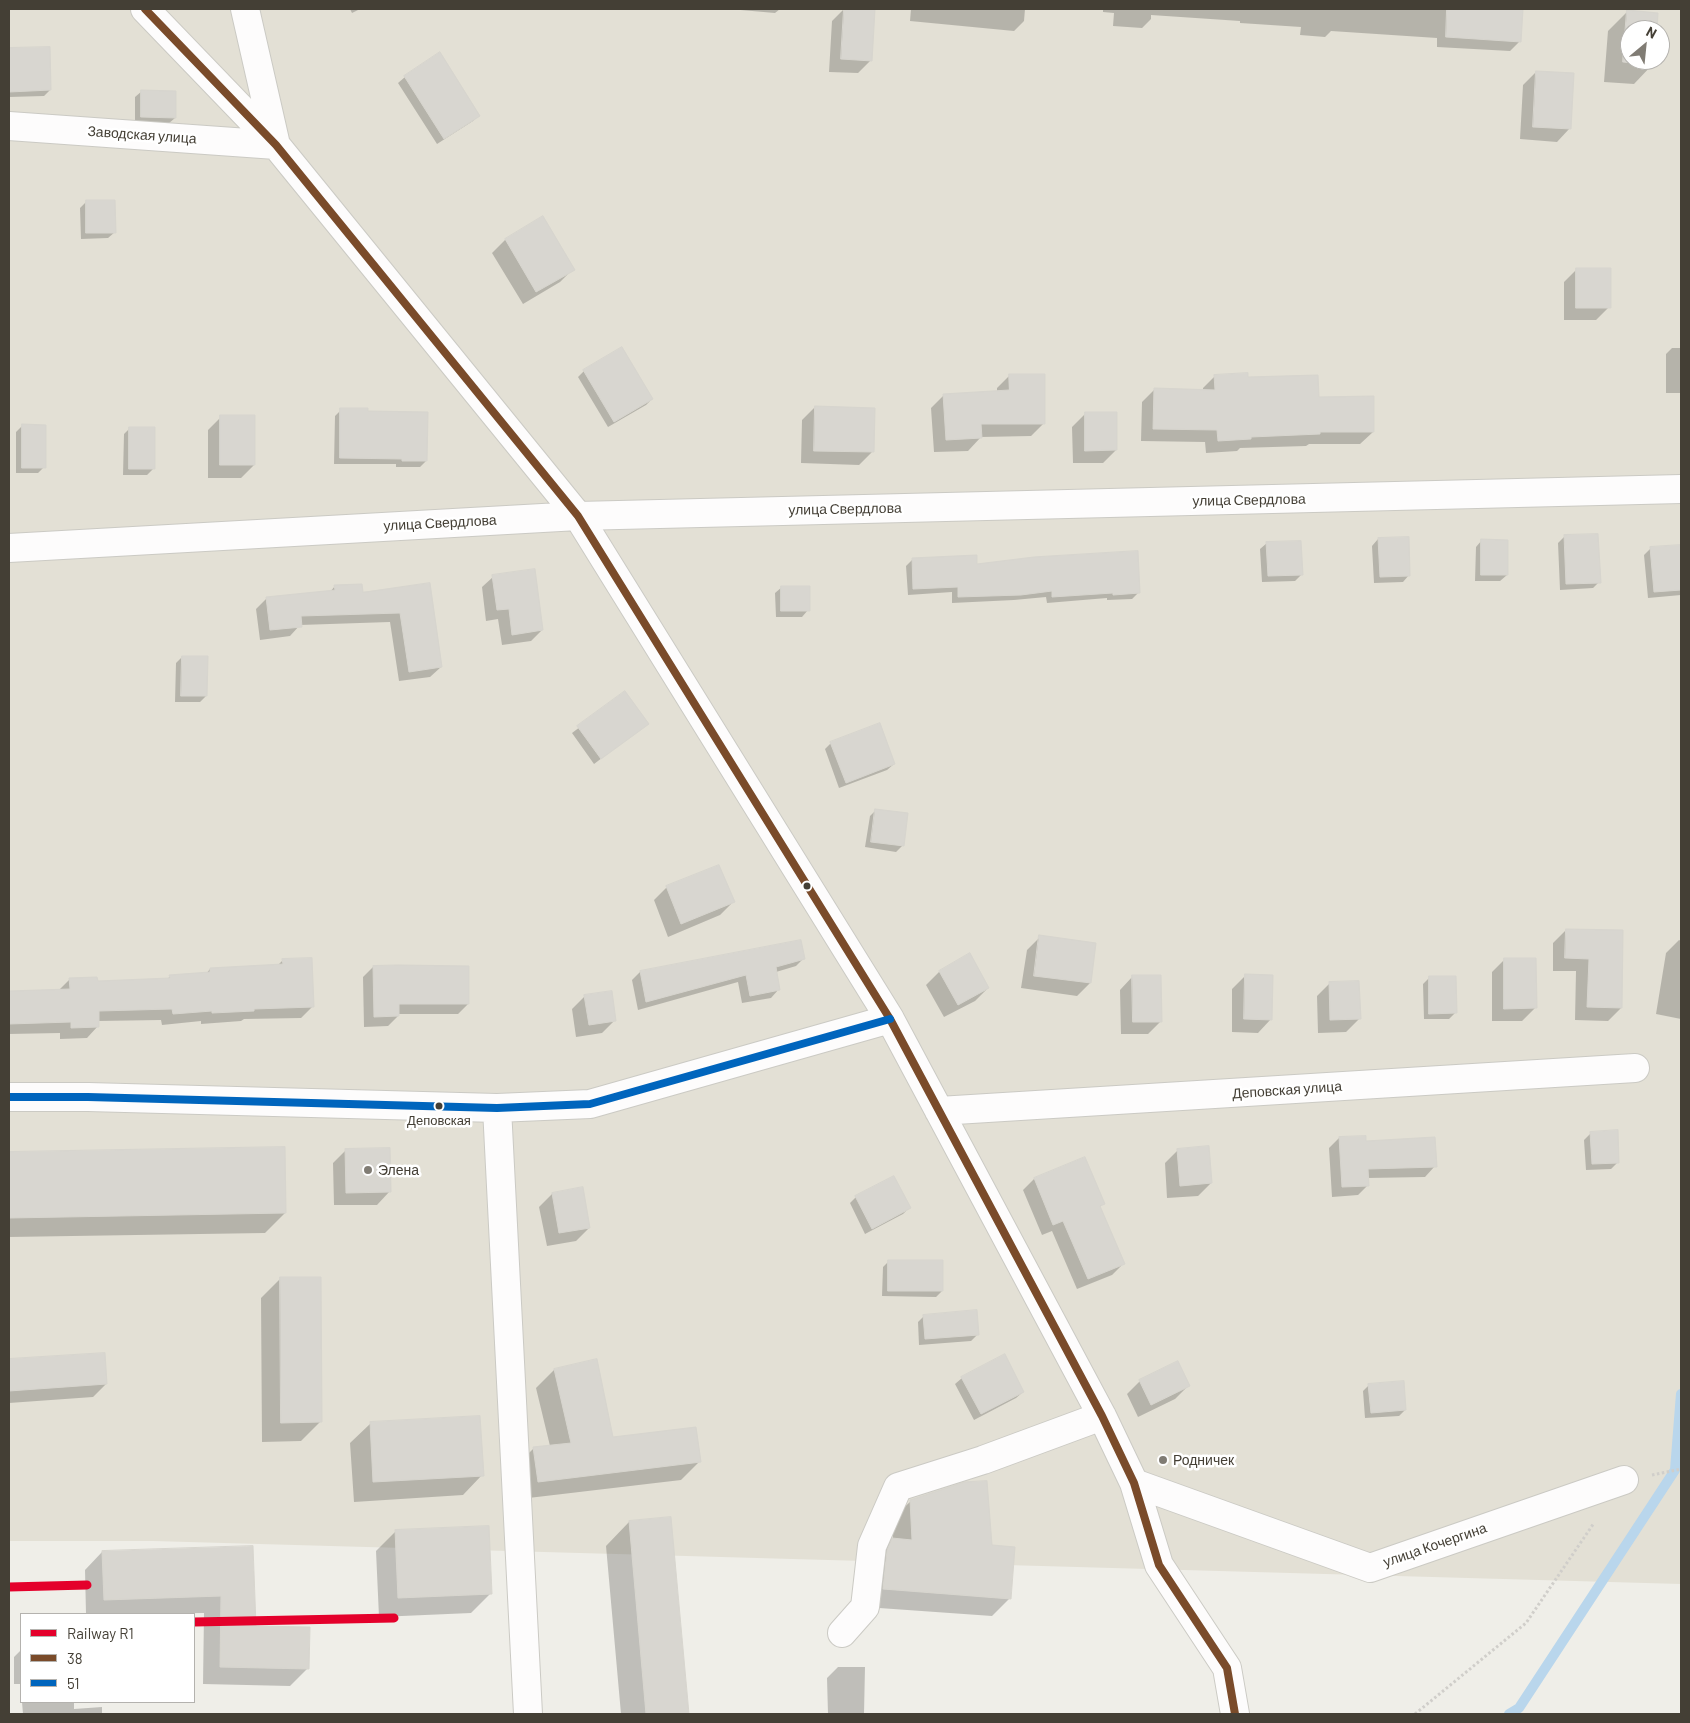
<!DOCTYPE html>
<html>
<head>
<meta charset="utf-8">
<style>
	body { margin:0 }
	#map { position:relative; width:1690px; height:1723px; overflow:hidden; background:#efeee8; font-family:Barlow,sans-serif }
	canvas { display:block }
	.frame { position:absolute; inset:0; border:10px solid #443f35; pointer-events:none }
	.legend { position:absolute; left:20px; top:1613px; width:175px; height:90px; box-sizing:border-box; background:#fff; border:1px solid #b4b2ae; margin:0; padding:6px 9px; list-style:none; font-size:15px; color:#443f35 }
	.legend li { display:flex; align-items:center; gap:10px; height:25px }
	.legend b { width:25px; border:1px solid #b4b2ae }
	.north { position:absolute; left:1620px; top:20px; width:50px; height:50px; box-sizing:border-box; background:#fff; border:1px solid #b4b2ae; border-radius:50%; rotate:28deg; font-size:14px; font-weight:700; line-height:20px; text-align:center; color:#443f35 }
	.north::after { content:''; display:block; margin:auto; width:18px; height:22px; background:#807c74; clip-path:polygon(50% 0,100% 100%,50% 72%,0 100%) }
</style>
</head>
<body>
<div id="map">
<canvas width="1690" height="1723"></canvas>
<div class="frame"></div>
<ul class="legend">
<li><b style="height:6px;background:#e4002b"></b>Railway R1</li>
<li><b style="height:6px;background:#7a4b2a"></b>38</li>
<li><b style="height:6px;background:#0065bd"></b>51</li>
</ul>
<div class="north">N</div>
</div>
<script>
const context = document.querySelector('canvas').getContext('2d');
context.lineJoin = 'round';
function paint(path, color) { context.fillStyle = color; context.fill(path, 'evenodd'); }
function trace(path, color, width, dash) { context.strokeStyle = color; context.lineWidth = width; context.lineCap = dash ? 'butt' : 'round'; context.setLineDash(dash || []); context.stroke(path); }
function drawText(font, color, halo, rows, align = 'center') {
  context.font = font + ' Barlow,sans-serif'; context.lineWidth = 5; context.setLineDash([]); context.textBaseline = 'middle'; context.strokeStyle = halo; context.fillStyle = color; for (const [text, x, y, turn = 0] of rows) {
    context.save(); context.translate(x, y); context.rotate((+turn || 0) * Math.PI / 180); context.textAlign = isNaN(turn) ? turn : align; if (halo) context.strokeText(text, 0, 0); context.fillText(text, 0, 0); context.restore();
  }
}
paint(new Path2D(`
	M 9,9 L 1681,9 L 1681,1584 L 153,1541 L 9,1541 ZM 1630,30 L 1660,30 L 1660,60 L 1630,60 Z`), '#e3e0d5');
paint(new Path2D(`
	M 350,9 L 360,9 L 352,13 Z
	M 729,9 L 780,9 L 775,13 Z
	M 844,9 L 873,10 L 871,60 L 858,73 L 829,72 L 832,21 Z
	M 911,9 L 1025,9 L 1024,21 L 1014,31 L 910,21 Z
	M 1103,9 L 1522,9 L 1519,42 L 1510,51 L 1437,47 L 1437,38 L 1331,31 L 1325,37 L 1300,35 L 1301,27 L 1240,23 L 1240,21 L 1151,15 L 1151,19 L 1142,28 L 1113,26 L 1114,13 L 1103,12 Z
	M 1627,12 L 1656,30 L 1630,30 L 1630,60 L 1654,60 L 1653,64 L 1634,84 L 1604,82 L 1608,31 Z
	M 48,48 L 50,90 L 44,96 L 9,97 L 9,49 Z
	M 440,54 L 479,115 L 473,121 L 437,144 L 398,83 L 405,77 Z
	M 1536,72 L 1570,128 L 1557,142 L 1520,139 L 1523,85 Z
	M 142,91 L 175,118 L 168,124 L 135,123 L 135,97 Z
	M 86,202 L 115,232 L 108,238 L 81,239 L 80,208 Z
	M 543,218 L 573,269 L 560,282 L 523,304 L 492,253 L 505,240 Z
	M 1577,269 L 1609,307 L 1596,320 L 1564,320 L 1564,282 Z
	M 1672,348 L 1681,348 L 1681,393 L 1666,393 L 1666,354 Z
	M 584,371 L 652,399 L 646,405 L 608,427 L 578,377 Z
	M 1010,375 L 1044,423 L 1031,436 L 981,437 L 968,451 L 934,452 L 931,408 L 944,395 L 997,392 L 997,388 Z
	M 1215,376 L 1246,378 L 1373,432 L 1360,444 L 1309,444 L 1306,446 L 1240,448 L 1237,451 L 1206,453 L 1205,442 L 1141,441 L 1142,402 L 1154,390 L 1203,391 L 1203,388 Z
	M 815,407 L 872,452 L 859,465 L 801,463 L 802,420 Z
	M 341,410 L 426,461 L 420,467 L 396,467 L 396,464 L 334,464 L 335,416 Z
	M 1085,414 L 1116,450 L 1103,463 L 1073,463 L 1072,427 Z
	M 221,417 L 254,465 L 241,478 L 208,478 L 208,430 Z
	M 22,426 L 44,467 L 38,473 L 16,473 L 16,432 Z
	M 130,428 L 153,469 L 147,475 L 123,475 L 124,434 Z
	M 1564,537 L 1599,582 L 1593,588 L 1560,590 L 1558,543 Z
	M 1378,539 L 1409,575 L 1403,582 L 1374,583 L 1372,546 Z
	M 1482,540 L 1507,575 L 1500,581 L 1475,581 L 1476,547 Z
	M 1267,543 L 1302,574 L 1295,581 L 1262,582 L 1260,549 Z
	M 1681,546 L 1681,595 L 1648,598 L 1644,555 L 1651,548 Z
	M 912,560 L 976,566 L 1138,593 L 1132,599 L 1107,600 L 1107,598 L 1047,603 L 1046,597 L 1014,600 L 952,603 L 952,592 L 908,595 L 906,566 Z
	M 493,577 L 542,630 L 531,641 L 502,645 L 498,619 L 486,621 L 482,587 Z
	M 429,584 L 441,667 L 430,677 L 399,681 L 390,622 L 300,625 L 290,636 L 260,640 L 256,609 L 267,598 L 330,592 L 335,586 L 361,593 Z
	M 782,587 L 808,610 L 802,617 L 776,617 L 775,593 Z
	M 182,657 L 206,696 L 200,702 L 175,702 L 176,663 Z
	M 625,693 L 647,724 L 594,764 L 572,733 Z
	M 831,743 L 894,764 L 887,770 L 839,788 L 825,749 Z
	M 876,810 L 903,845 L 896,852 L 865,847 L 870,816 Z
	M 667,887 L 733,902 L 720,915 L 668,937 L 654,900 Z
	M 1566,930 L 1622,932 L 1621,1008 L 1608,1021 L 1575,1020 L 1576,971 L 1553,971 L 1553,943 Z
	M 1040,937 L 1090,983 L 1077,996 L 1021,988 L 1027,950 Z
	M 1679,940 L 1681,941 L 1681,1019 L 1656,1014 L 1666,953 Z
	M 970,955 L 988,988 L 975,1001 L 944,1017 L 926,985 L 939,972 Z
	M 804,958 L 796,966 L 776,972 L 779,989 L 771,998 L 742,1003 L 738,982 L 638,1010 L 632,980 L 640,972 Z
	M 1505,959 L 1535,1008 L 1522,1021 L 1492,1021 L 1492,972 Z
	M 283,960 L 313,1006 L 301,1018 L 244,1019 L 241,1021 L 201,1024 L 201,1021 L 162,1025 L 161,1020 L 98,1021 L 98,1026 L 87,1038 L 60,1039 L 60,1033 L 9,1034 L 9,992 L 58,991 L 70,979 L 96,983 L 167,980 L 170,976 L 206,974 L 210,969 L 277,966 Z
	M 373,967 L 468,1004 L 458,1014 L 398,1014 L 398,1016 L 388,1026 L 364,1027 L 363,977 Z
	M 1133,976 L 1161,1021 L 1148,1034 L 1121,1034 L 1120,990 Z
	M 1245,976 L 1271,1019 L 1258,1033 L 1232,1032 L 1232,989 Z
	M 1429,978 L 1455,1013 L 1449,1019 L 1424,1019 L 1423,984 Z
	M 1330,983 L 1359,1019 L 1346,1032 L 1318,1033 L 1317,996 Z
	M 585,996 L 615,1020 L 602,1033 L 576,1037 L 572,1009 Z
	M 1591,1133 L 1617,1163 L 1611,1169 L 1586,1170 L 1584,1140 Z
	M 1339,1138 L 1365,1142 L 1435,1166 L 1425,1177 L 1367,1178 L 1368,1185 L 1358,1195 L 1332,1197 L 1329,1148 Z
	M 284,1148 L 285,1213 L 265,1233 L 9,1237 L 9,1153 Z
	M 346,1150 L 390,1191 L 377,1205 L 334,1205 L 333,1163 Z
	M 1178,1150 L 1211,1183 L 1198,1196 L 1167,1198 L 1165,1163 Z
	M 1084,1158 L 1103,1203 L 1099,1208 L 1123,1264 L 1112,1275 L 1077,1289 L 1052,1231 L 1042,1235 L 1023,1190 L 1034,1179 Z
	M 582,1189 L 589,1228 L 576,1241 L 547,1246 L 539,1207 L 552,1194 Z
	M 856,1197 L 909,1208 L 903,1214 L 865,1234 L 850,1203 Z
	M 889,1261 L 942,1291 L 936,1297 L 882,1296 L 883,1267 Z
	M 281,1278 L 320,1422 L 301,1441 L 262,1442 L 261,1298 Z
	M 924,1316 L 977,1335 L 971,1341 L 919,1345 L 918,1322 Z
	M 104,1354 L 106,1384 L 93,1397 L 9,1403 L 9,1360 Z
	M 554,1370 L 612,1439 L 699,1462 L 681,1480 L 520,1499 L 516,1466 L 534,1448 L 550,1446 L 536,1388 Z
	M 962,1378 L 1023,1392 L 1016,1398 L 974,1420 L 955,1384 Z
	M 1140,1381 L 1188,1386 L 1175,1399 L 1138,1417 L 1127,1394 Z
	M 1369,1385 L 1405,1410 L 1399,1416 L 1365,1418 L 1363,1391 Z
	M 479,1417 L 482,1475 L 463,1495 L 354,1502 L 350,1443 L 370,1424 Z
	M 911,1501 L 991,1547 L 1010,1598 L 992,1616 L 865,1607 L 874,1558 L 893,1539 L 892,1519 Z
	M 670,1518 L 688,1714 L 621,1714 L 606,1546 L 629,1522 Z
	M 396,1531 L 491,1593 L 471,1613 L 379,1617 L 376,1551 Z
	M 251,1547 L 254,1627 L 308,1668 L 290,1686 L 203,1684 L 204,1613 L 86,1614 L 85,1570 L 102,1552 Z
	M 21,1650 L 21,1684 L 14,1684 L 14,1657 Z
	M 838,1667 L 865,1667 L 864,1714 L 828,1714 L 827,1678 Z
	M 22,1702 L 74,1702 L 74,1709 L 102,1707 L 102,1714 L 23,1714 Z`), '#0003');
trace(new Path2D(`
	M 1509,1714 L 1519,1708 L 1675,1470 L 1681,1394`), '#b9d6ec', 10);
const building = new Path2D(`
	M 844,9 L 875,9 L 872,61 L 841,59 Z
	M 1447,9 L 1523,9 L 1521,42 L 1446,37 Z
	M 1627,10 L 1658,13 L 1657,30 L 1630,30 L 1630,60 L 1655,60 L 1654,65 L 1623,62 Z
	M 50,47 L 51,90 L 9,92 L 9,48 Z
	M 440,52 L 480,116 L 444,139 L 404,76 Z
	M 1536,71 L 1574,73 L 1571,129 L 1533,127 Z
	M 141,90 L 176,91 L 176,118 L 141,117 Z
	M 86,200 L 115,200 L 116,233 L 86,233 Z
	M 543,216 L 575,270 L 536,292 L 505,239 Z
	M 1576,268 L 1611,268 L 1611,308 L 1576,308 Z
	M 622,347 L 653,399 L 614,422 L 583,370 Z
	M 1248,373 L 1248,377 L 1318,375 L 1319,397 L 1374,396 L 1374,432 L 1320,432 L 1320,434 L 1251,437 L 1251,439 L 1218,441 L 1217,430 L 1153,429 L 1154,388 L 1215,390 L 1214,375 Z
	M 1009,374 L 1045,374 L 1045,424 L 981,424 L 982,438 L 946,440 L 943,394 L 1009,390 Z
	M 815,406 L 875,408 L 874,452 L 814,451 Z
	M 340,408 L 368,408 L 368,411 L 428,412 L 427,461 L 402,461 L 402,459 L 340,458 Z
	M 1085,412 L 1117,412 L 1117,450 L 1085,451 Z
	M 220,415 L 255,415 L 255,465 L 220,465 Z
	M 22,424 L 46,425 L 46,468 L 22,468 Z
	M 129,427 L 155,427 L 155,469 L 129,469 Z
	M 1598,534 L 1601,583 L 1566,584 L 1564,535 Z
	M 1409,537 L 1410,576 L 1380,577 L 1378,538 Z
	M 1481,539 L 1508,540 L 1508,575 L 1481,575 Z
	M 1301,541 L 1303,575 L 1268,576 L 1266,542 Z
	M 1681,545 L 1681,590 L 1654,592 L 1650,547 Z
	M 1138,551 L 1140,593 L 1113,595 L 1113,593 L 1052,597 L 1052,591 L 1021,595 L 958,597 L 958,587 L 913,589 L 912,558 L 977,555 L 977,564 L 1034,557 Z
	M 535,569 L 543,630 L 512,635 L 509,609 L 497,610 L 492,575 Z
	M 430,583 L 442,667 L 409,672 L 400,613 L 301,616 L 302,627 L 270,630 L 266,597 L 335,590 L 334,585 L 362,584 L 363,592 Z
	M 781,586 L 810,586 L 810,611 L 781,611 Z
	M 182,656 L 208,656 L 207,696 L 181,696 Z
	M 625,691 L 649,724 L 601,759 L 577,726 Z
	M 880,723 L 895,764 L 846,783 L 830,742 Z
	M 875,809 L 908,813 L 904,846 L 871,842 Z
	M 719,865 L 735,902 L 681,924 L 666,886 Z
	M 1566,929 L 1623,930 L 1622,1008 L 1587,1007 L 1589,959 L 1565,958 Z
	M 1039,935 L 1096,943 L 1091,983 L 1034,976 Z
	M 801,940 L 805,959 L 776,967 L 780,990 L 750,996 L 746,975 L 646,1002 L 640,971 Z
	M 970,953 L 989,988 L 958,1005 L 939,971 Z
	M 312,958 L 314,1007 L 254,1009 L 254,1011 L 212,1013 L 212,1011 L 173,1014 L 172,1009 L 99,1011 L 99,1027 L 71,1028 L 71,1022 L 9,1024 L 9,991 L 70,989 L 69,978 L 97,977 L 98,981 L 170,978 L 169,975 L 210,972 L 210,968 L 283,964 L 282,959 Z
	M 1504,958 L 1536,958 L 1537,1008 L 1504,1009 Z
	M 398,965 L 469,966 L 469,1004 L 399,1004 L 399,1016 L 374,1017 L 373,966 Z
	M 1245,974 L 1273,975 L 1272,1020 L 1244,1019 Z
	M 1132,975 L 1161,975 L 1162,1022 L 1133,1022 Z
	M 1429,976 L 1456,976 L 1457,1013 L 1429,1014 Z
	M 1359,981 L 1361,1019 L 1330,1020 L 1329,982 Z
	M 612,991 L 616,1021 L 589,1025 L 584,995 Z
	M 1618,1130 L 1619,1163 L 1592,1164 L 1590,1132 Z
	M 1366,1136 L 1366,1141 L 1435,1137 L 1437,1167 L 1368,1169 L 1369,1186 L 1342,1187 L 1339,1137 Z
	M 1209,1146 L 1212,1183 L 1180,1186 L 1177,1149 Z
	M 285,1147 L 286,1213 L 9,1218 L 9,1152 Z
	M 390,1148 L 391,1192 L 346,1193 L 345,1149 Z
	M 1085,1157 L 1105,1204 L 1100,1206 L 1125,1264 L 1088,1279 L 1063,1221 L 1053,1225 L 1034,1178 Z
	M 894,1176 L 911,1208 L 872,1229 L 855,1196 Z
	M 583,1187 L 590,1228 L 559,1233 L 552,1193 Z
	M 888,1260 L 943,1260 L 943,1291 L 888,1291 Z
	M 280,1277 L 321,1277 L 322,1422 L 281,1423 Z
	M 977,1310 L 979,1335 L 925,1339 L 923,1315 Z
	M 105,1353 L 107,1384 L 9,1391 L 9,1359 Z
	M 1005,1354 L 1024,1392 L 981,1414 L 961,1377 Z
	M 597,1359 L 613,1437 L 696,1427 L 701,1462 L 538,1482 L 533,1447 L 571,1443 L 554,1369 Z
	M 1178,1361 L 1190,1386 L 1151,1405 L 1139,1380 Z
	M 1404,1381 L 1406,1410 L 1371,1413 L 1368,1384 Z
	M 480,1416 L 484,1476 L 373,1482 L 370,1422 Z
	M 987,1481 L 992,1545 L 1015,1547 L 1011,1599 L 883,1589 L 887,1550 L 892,1538 L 912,1540 L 910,1500 L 965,1482 Z
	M 671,1517 L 689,1714 L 646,1714 L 629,1521 Z
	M 489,1526 L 492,1594 L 398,1598 L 395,1530 Z
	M 253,1546 L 256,1626 L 310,1627 L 309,1669 L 220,1667 L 221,1596 L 104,1600 L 102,1551 Z`);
paint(building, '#d8d6d0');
trace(building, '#d7d5ce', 1);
const minor = new Path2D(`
	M 145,9 L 276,145 L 578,516 L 890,1019 L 1102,1416 L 1134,1483 L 1159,1565 L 1227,1668 L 1235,1714
	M 9,126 L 276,145 L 245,9
	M 9,548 L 578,516 L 1681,489
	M 9,1097 L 88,1097 L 497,1108 L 590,1104 L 890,1019
	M 497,1108 L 528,1714
	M 939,1111 L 1635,1068
	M 1134,1483 L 1370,1568 L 1624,1480
	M 842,1633 L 865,1607 L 872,1546 L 898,1487 L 983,1460 L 1102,1416`);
trace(minor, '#cbcac4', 30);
trace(new Path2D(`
	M 1652,1475 L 1681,1469
	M 1415,1714 L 1526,1623 L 1594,1523`), '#d0ceca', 3, [2.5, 2.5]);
trace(minor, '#fdfcfc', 28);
trace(new Path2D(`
	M 145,9 L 276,145 L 578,516 L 890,1019 L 1102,1416 L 1134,1483 L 1159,1565 L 1227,1668 L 1235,1714`), '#7a4b2a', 8);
trace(new Path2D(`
	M 9,1097 L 88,1097 L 497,1108 L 590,1104 L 890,1019`), '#0065bd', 8);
trace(new Path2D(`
	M 9,1587 L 87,1585
	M 194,1622 L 394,1618`), '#e4002b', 9);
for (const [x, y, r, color] of [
	[807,886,4.5,"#443f35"],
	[439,1106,4.5,"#443f35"],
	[368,1170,5,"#807c74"],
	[1163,1460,5,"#807c74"]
]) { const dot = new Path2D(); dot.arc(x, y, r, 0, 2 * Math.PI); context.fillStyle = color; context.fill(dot); trace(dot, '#fff', 2); }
drawText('13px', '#443f35', '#fff', [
	["Деповская",439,1121]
]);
drawText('14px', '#443f35', '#fff', [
	["Заводская улица",142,135,4],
	["улица Свердлова",1249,500,-1],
	["улица Свердлова",845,509,-1],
	["улица Свердлова",440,523,-3],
	["Деповская улица",1287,1090,-4],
	["улица Кочергина",1435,1545,-19]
]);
drawText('14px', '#443f35', '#fff', [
	["Элена",378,1170],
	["Родничек",1173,1460]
], 'left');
</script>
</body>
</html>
